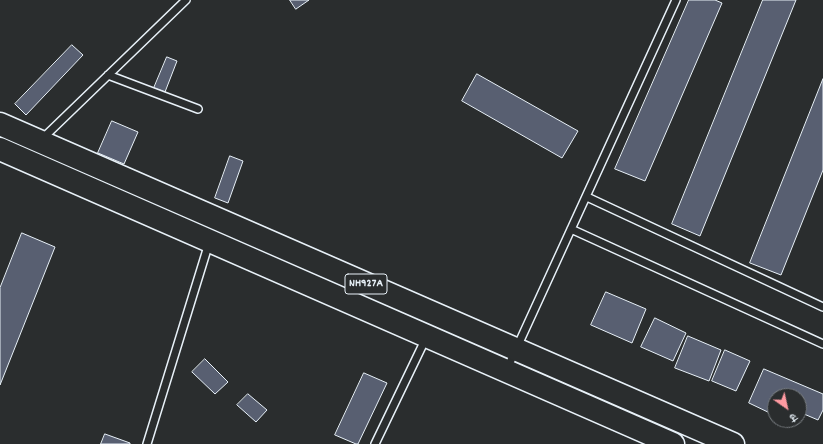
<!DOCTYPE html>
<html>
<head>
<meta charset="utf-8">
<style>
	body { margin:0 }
	#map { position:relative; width:823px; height:444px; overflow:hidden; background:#2a2d2e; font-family:Dekko,"Playpen Sans Deva",sans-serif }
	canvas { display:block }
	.north { position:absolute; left:767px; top:388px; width:40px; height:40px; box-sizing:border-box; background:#2a2d2e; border:1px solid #767b7f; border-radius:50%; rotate:146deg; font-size:11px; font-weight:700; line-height:16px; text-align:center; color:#e8f1f8 }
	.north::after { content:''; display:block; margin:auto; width:14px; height:18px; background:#ff9aa2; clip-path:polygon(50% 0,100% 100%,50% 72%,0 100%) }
</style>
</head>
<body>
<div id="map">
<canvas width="823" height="444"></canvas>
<div class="north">उ</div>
</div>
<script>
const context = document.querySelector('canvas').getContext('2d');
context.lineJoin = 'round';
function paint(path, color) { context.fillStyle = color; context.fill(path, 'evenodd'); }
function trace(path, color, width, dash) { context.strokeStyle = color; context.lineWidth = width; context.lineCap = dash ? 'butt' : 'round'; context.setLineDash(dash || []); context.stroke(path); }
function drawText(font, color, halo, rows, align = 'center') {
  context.font = font + ' Dekko,sans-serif'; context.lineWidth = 3.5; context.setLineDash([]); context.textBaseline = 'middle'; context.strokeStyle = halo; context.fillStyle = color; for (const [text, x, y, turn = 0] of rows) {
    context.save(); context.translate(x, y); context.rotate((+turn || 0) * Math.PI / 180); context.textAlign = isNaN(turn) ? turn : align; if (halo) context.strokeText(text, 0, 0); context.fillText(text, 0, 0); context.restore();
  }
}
const building = new Path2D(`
	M 290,0 L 309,0 L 296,9 Z
	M 689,0 L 715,0 L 722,3 L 645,181 L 615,169 Z
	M 763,0 L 796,0 L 700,236 L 672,224 Z
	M 72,45 L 83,55 L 26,115 L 15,104 Z
	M 167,57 L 177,61 L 165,92 L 154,88 Z
	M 477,74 L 578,131 L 562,158 L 462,101 Z
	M 823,79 L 823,170 L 781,275 L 750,263 Z
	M 112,121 L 138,132 L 124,164 L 98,153 Z
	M 230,156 L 243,161 L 228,203 L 215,198 Z
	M 22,233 L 55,247 L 0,385 L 0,288 Z
	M 606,292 L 646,309 L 632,343 L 591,325 Z
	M 655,318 L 686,333 L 673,361 L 641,347 Z
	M 688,336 L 721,350 L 709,381 L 675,368 Z
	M 725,350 L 750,361 L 736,391 L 712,381 Z
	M 205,359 L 228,382 L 215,394 L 192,372 Z
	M 764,369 L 823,394 L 823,410 L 818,420 L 804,414 L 802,418 L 799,417 L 799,396 L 775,396 L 775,407 L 772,414 L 749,403 Z
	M 364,373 L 387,383 L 358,444 L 356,444 L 335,435 Z
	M 248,394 L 267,410 L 256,422 L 237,405 Z
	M 105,434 L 130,443 L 130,444 L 101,444 Z`);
paint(building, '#585f71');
trace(building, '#e8f1f8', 1);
const lane = new Path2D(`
	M 108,75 L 198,109
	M 42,139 L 186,0
	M 587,197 L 823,307
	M 571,229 L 823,344
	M 507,369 L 676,0
	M 147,444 L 209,243
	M 375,444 L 426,338`);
const highway = new Path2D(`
	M 0,124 L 733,444
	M 0,149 L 673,444`);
trace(lane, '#e8f1f8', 10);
trace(highway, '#e8f1f8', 25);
trace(lane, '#2a2d2e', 7);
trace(highway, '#2a2d2e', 22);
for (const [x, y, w] of [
	[366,284,42]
]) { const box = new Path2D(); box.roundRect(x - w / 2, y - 10, w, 20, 3); context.fillStyle = '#2a2d2e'; context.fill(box); trace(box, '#e8f1f8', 1); }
drawText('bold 12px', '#e8f1f8', null, [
	["NH927A",366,284]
]);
</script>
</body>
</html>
